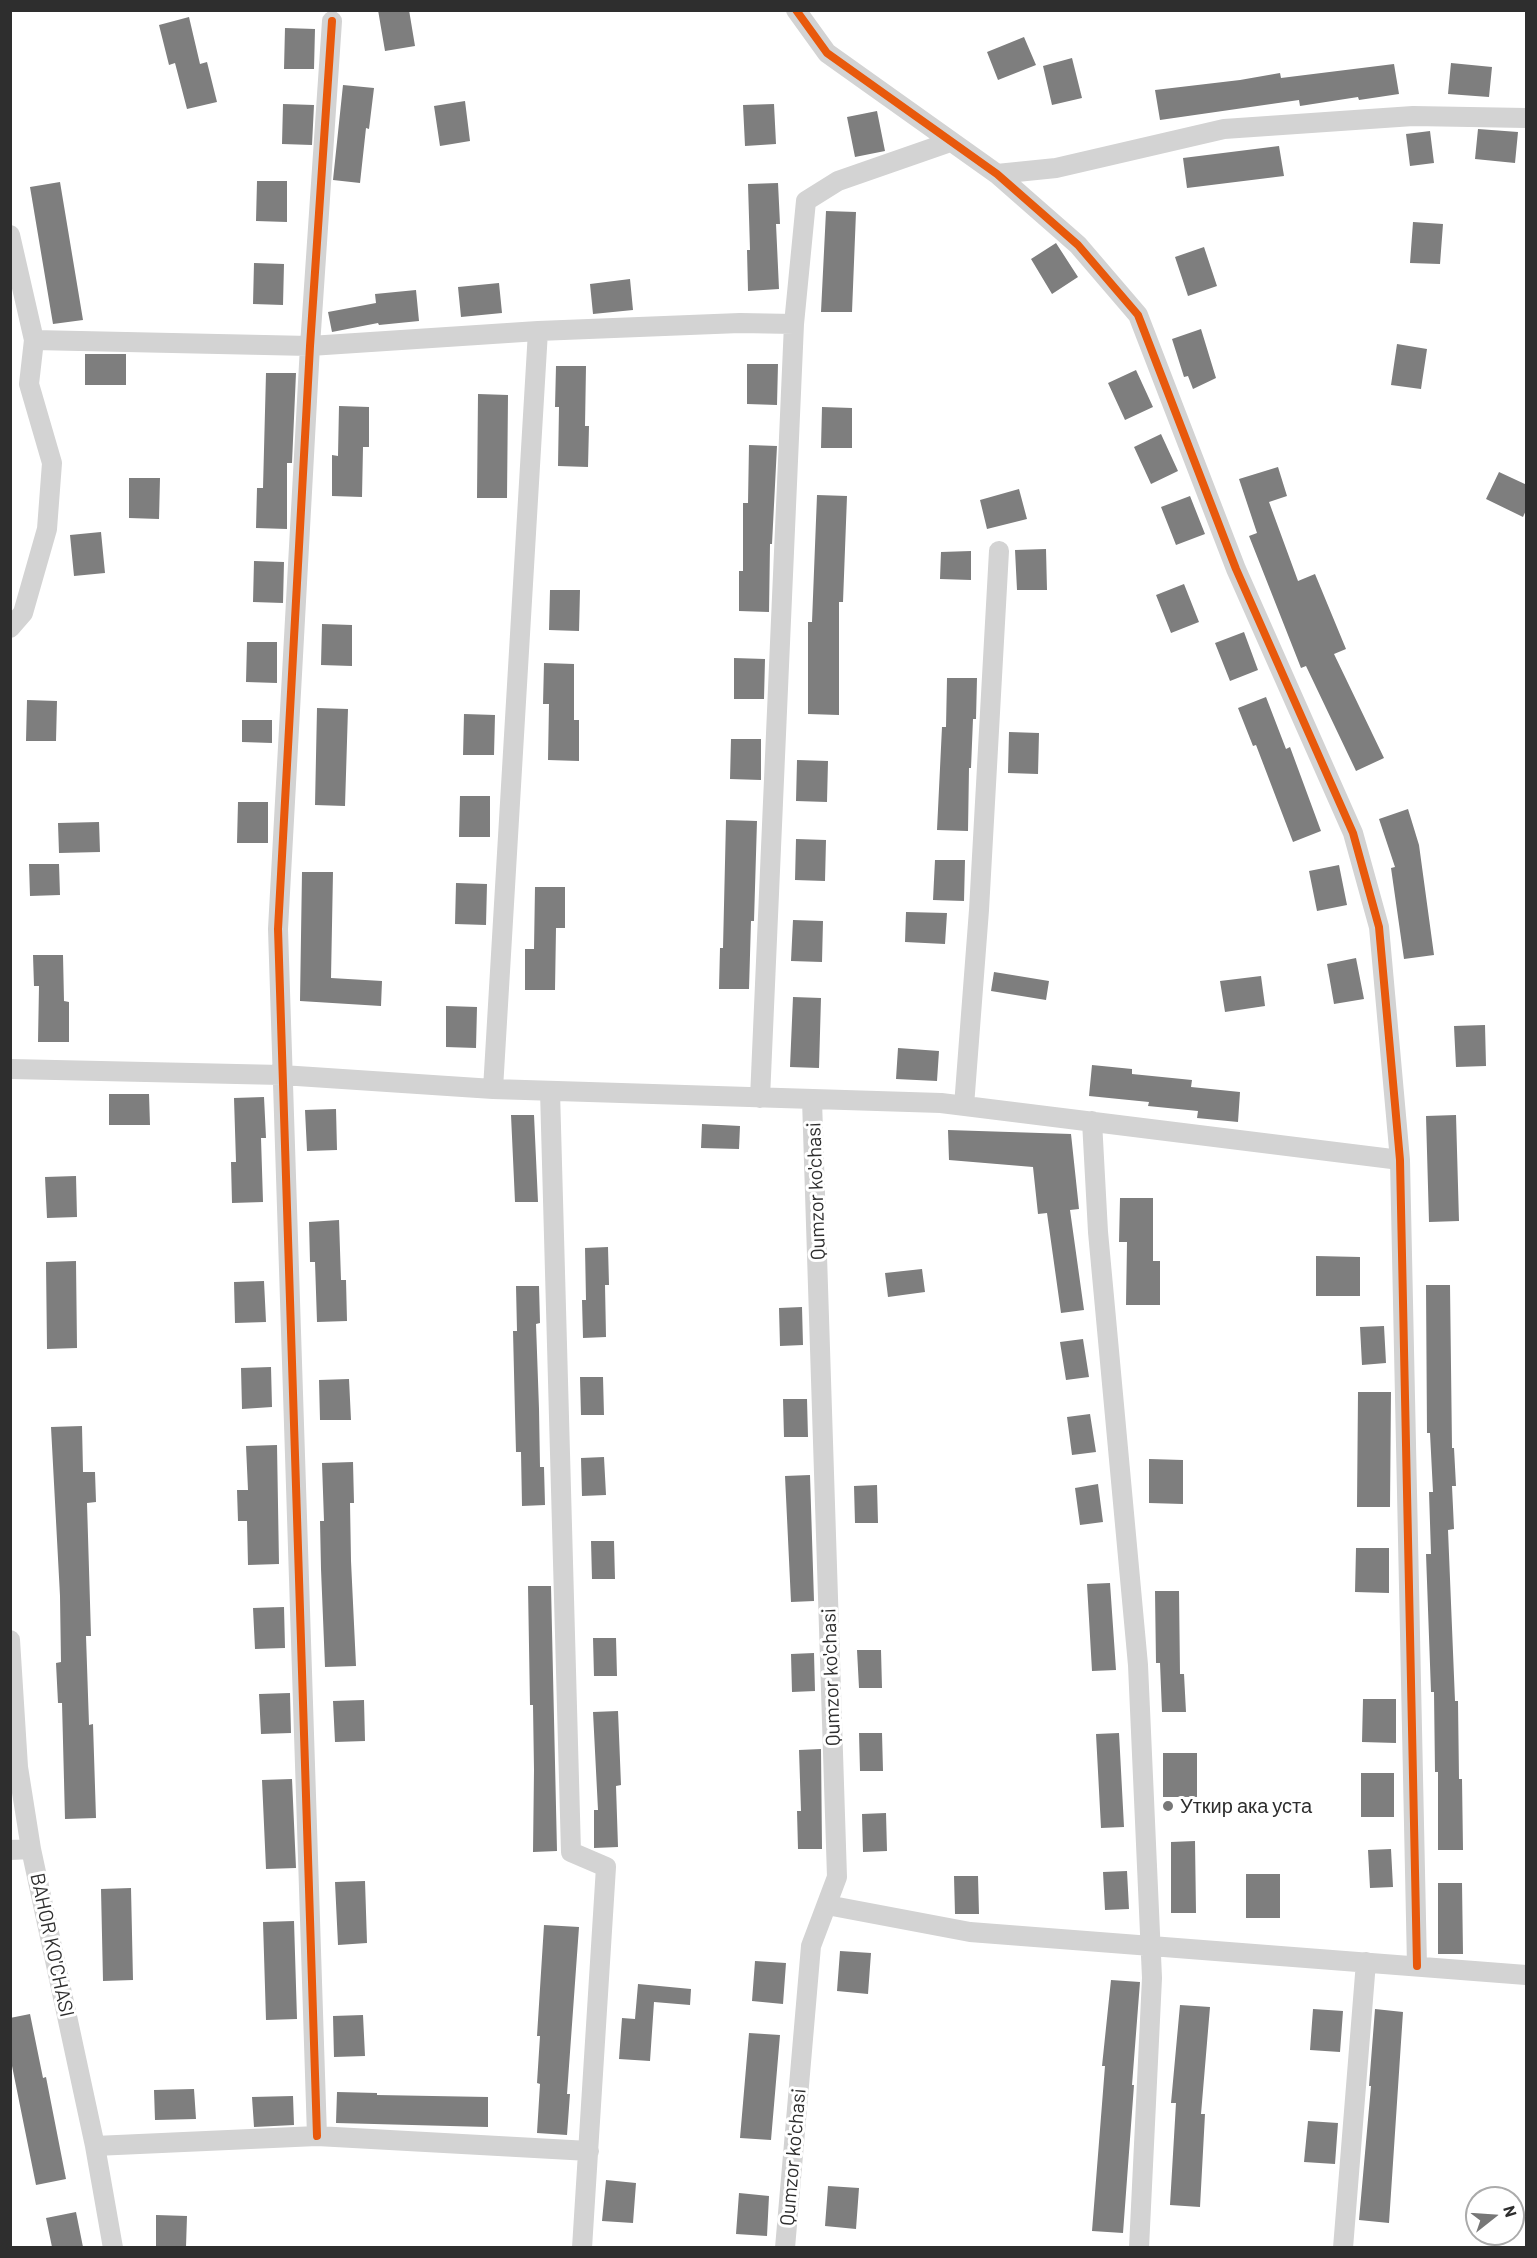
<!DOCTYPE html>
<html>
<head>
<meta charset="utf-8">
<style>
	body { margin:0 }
	#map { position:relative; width:1537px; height:2258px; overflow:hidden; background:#fff; font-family:Barlow,sans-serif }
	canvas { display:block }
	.frame { position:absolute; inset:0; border:12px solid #2e2e2e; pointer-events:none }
	.north { position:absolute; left:1465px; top:2186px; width:60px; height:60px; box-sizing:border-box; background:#fff; border:2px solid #ababab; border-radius:50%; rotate:73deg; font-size:16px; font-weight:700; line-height:24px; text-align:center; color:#2e2e2e }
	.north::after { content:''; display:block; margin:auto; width:21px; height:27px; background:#777; clip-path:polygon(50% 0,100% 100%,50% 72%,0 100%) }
</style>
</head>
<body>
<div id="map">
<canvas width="1537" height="2258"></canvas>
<div class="frame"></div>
<div class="north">N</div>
</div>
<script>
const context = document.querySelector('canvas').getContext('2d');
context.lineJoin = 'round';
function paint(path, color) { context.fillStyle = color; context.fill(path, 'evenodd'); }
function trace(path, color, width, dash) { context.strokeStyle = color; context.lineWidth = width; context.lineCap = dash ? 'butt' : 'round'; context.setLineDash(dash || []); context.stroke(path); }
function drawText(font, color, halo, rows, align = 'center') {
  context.font = font + ' Barlow,sans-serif'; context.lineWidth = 6; context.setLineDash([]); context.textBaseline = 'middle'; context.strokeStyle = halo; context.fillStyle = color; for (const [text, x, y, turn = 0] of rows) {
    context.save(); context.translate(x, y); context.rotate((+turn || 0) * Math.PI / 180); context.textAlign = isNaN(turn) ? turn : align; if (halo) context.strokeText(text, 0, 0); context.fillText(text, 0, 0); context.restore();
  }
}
paint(new Path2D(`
	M 378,10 L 409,10 L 415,46 L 385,51 Z
	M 189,17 L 200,64 L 207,62 L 217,102 L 187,109 L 175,63 L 169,65 L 159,25 Z
	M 285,28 L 315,29 L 314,69 L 284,69 Z
	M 1024,37 L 1036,65 L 998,80 L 987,52 Z
	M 1072,58 L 1082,98 L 1052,105 L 1043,66 Z
	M 1451,63 L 1492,67 L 1489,97 L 1448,94 Z
	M 1394,64 L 1399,94 L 1359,100 L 1358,97 L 1300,106 L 1299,100 L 1160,120 L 1155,90 L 1240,80 L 1280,73 L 1281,78 Z
	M 343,85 L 374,88 L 369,129 L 366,128 L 360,183 L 333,180 Z
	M 465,101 L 470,141 L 440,146 L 434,106 Z
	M 283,104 L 314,105 L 312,145 L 282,144 Z
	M 774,104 L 776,144 L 745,146 L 743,105 Z
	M 877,111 L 885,151 L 855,157 L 847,117 Z
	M 1478,129 L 1518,132 L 1515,163 L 1475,159 Z
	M 1430,131 L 1434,163 L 1410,166 L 1406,134 Z
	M 1279,146 L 1284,176 L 1187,188 L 1183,158 Z
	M 257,181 L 287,181 L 287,222 L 256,221 Z
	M 60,182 L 83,320 L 53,324 L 30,187 Z
	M 778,183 L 780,224 L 776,224 L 779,289 L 748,291 L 747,250 L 750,250 L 748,184 Z
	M 826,211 L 856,212 L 852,312 L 821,312 Z
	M 1413,222 L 1443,224 L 1440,264 L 1410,263 Z
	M 1056,243 L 1078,277 L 1052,294 L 1031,259 Z
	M 1204,247 L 1217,286 L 1188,296 L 1175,257 Z
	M 254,263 L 284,264 L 283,305 L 253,304 Z
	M 630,279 L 633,310 L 593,314 L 590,284 Z
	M 499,283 L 502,313 L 461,317 L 458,287 Z
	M 416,290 L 419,321 L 379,325 L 378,323 L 332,332 L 328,312 L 376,303 L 375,294 Z
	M 1201,329 L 1216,378 L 1193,389 L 1188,376 L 1184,377 L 1172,339 Z
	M 1397,344 L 1427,349 L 1421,389 L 1391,385 Z
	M 85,354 L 126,354 L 126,385 L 85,385 Z
	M 747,364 L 778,364 L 777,405 L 747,404 Z
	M 556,366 L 586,366 L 585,426 L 589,426 L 588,467 L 558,466 L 559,407 L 555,407 Z
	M 1136,370 L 1153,407 L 1125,420 L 1108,383 Z
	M 266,373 L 296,373 L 292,463 L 287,463 L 287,529 L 256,528 L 257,488 L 263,488 Z
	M 478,394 L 508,395 L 507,498 L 477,498 Z
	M 339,406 L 369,407 L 369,447 L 363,447 L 362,497 L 332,496 L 332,455 L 338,456 Z
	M 822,407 L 852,408 L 852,448 L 821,448 Z
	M 1161,434 L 1178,471 L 1151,484 L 1134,447 Z
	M 749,445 L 777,446 L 772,544 L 770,544 L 769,612 L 739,611 L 739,571 L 743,571 L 743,503 L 748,503 Z
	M 1278,467 L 1287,496 L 1269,502 L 1298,581 L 1315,574 L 1346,649 L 1334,654 L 1384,758 L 1356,771 L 1306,666 L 1301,668 L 1249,536 L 1257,533 L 1239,479 Z
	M 1499,472 L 1527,485 L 1527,508 L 1523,517 L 1486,499 Z
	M 129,478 L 160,478 L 159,519 L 129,518 Z
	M 1019,489 L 1027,519 L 987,529 L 980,500 Z
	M 817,495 L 847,496 L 843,602 L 839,602 L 839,715 L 808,714 L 808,622 L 812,622 Z
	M 1190,496 L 1205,534 L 1176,545 L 1161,507 Z
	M 101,532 L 105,573 L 74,576 L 70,535 Z
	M 1046,549 L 1047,590 L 1017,590 L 1015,550 Z
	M 971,551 L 971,580 L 940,579 L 941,552 Z
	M 254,561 L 284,562 L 283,603 L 253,602 Z
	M 1184,584 L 1199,622 L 1171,633 L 1156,595 Z
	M 550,590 L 580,590 L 579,631 L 549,630 Z
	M 322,624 L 352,625 L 352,666 L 321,665 Z
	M 1244,632 L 1258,670 L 1230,681 L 1215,643 Z
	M 247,642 L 277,642 L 277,683 L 246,682 Z
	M 734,658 L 765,659 L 764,699 L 734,699 Z
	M 544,663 L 574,664 L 574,720 L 579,720 L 579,761 L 548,760 L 549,704 L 543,704 Z
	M 947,678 L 977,678 L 976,719 L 973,719 L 971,768 L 969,768 L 968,831 L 937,830 L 942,727 L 946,727 Z
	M 1266,697 L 1286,749 L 1290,747 L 1321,831 L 1293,842 L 1256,745 L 1253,746 L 1238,708 Z
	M 27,700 L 57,701 L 56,741 L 26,741 Z
	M 317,708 L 348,709 L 345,806 L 315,805 Z
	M 464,714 L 495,715 L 494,755 L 463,755 Z
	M 242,720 L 272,720 L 272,743 L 242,742 Z
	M 1009,732 L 1039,733 L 1038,774 L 1008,773 Z
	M 731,739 L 761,739 L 761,780 L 730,779 Z
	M 797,760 L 828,761 L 827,802 L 796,801 Z
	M 460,796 L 490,796 L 490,837 L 459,837 Z
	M 238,802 L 268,802 L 268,843 L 237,843 Z
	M 1408,809 L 1419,845 L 1434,955 L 1404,959 L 1391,868 L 1395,867 L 1379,819 Z
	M 726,820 L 757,821 L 754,921 L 751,921 L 749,989 L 719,989 L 720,948 L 723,948 Z
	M 99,822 L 100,852 L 59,853 L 58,823 Z
	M 796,839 L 826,840 L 825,881 L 795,880 Z
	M 935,860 L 965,860 L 964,901 L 933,900 Z
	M 29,864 L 59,864 L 60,895 L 30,896 Z
	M 1339,865 L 1347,905 L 1317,911 L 1309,871 Z
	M 302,872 L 333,872 L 331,978 L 382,981 L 381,1006 L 300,1001 Z
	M 456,883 L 487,884 L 486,925 L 455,924 Z
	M 535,887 L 565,887 L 565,928 L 556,928 L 555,990 L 525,990 L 525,949 L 534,949 Z
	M 906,912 L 947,913 L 945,944 L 905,942 Z
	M 793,920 L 823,921 L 822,962 L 791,961 Z
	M 33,955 L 63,955 L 64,1001 L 69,1002 L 69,1042 L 38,1042 L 39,986 L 34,986 Z
	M 1356,958 L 1364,999 L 1334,1004 L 1327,964 Z
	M 994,972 L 1049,981 L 1046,1000 L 991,991 Z
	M 1261,976 L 1265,1006 L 1225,1012 L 1220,981 Z
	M 793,997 L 821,998 L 819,1068 L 790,1067 Z
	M 446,1006 L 477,1007 L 476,1048 L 446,1047 Z
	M 1485,1025 L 1486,1066 L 1456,1067 L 1454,1026 Z
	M 898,1048 L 939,1051 L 937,1081 L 896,1079 Z
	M 1092,1065 L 1132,1069 L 1132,1074 L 1192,1080 L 1191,1087 L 1240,1092 L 1238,1122 L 1197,1118 L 1198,1111 L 1148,1106 L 1149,1102 L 1089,1096 Z
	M 109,1094 L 149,1094 L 150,1125 L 109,1125 Z
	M 264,1097 L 266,1138 L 261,1138 L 263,1202 L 232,1203 L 231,1162 L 236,1162 L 234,1098 Z
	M 336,1109 L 337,1150 L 307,1151 L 305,1110 Z
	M 511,1115 L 534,1115 L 538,1202 L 515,1202 Z
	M 1456,1115 L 1459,1221 L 1429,1222 L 1426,1116 Z
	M 702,1124 L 740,1126 L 739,1149 L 701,1148 Z
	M 948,1130 L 1071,1134 L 1079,1209 L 1070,1210 L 1084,1310 L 1061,1313 L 1047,1213 L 1038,1214 L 1033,1167 L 949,1160 Z
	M 76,1176 L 77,1217 L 47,1218 L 45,1177 Z
	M 1120,1198 L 1153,1198 L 1153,1261 L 1160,1261 L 1160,1305 L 1126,1305 L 1127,1242 L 1119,1242 Z
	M 339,1220 L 341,1280 L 346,1280 L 347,1321 L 317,1322 L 315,1262 L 310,1262 L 309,1222 Z
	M 608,1247 L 609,1285 L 605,1285 L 606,1337 L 583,1338 L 582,1300 L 586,1300 L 585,1248 Z
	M 1316,1256 L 1360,1257 L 1360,1296 L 1316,1296 Z
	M 76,1261 L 77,1348 L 47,1349 L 46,1262 Z
	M 922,1269 L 925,1292 L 888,1297 L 885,1273 Z
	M 264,1281 L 266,1322 L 235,1323 L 234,1282 Z
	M 1426,1285 L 1450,1285 L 1452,1448 L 1454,1448 L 1456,1486 L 1452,1486 L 1454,1529 L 1448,1530 L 1455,1701 L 1458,1701 L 1459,1779 L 1462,1779 L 1463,1850 L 1438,1850 L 1438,1772 L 1435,1772 L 1434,1692 L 1431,1692 L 1426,1554 L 1431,1554 L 1429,1492 L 1433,1492 L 1430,1433 L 1427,1433 Z
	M 516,1286 L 539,1286 L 540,1323 L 536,1324 L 539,1409 L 540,1467 L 544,1467 L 545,1505 L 522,1506 L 521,1452 L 516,1452 L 515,1414 L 513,1331 L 517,1331 Z
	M 802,1307 L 803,1345 L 780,1346 L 779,1308 Z
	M 1384,1326 L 1386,1363 L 1362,1365 L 1360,1327 Z
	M 1083,1339 L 1089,1377 L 1066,1380 L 1060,1342 Z
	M 271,1367 L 272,1407 L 242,1409 L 241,1368 Z
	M 580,1377 L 603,1377 L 604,1415 L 581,1415 Z
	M 349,1379 L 351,1420 L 320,1420 L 319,1380 Z
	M 1358,1392 L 1391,1392 L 1390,1507 L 1357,1507 Z
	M 783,1399 L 807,1399 L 808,1437 L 784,1437 Z
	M 1090,1414 L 1096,1452 L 1072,1455 L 1067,1417 Z
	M 82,1426 L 83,1472 L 95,1472 L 96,1502 L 87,1503 L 91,1636 L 86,1636 L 89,1725 L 93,1724 L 96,1818 L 65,1819 L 62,1703 L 58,1703 L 56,1663 L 61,1662 L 60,1596 L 51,1427 Z
	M 277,1445 L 279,1564 L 248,1565 L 247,1521 L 238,1521 L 237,1490 L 248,1490 L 246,1446 Z
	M 604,1457 L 606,1495 L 582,1496 L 581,1458 Z
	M 1149,1459 L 1183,1460 L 1183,1504 L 1149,1503 Z
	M 353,1462 L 354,1503 L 350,1503 L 351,1561 L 356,1666 L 325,1667 L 321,1569 L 320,1521 L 324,1521 L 322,1463 Z
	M 810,1475 L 814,1601 L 791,1602 L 785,1476 Z
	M 1098,1484 L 1103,1522 L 1080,1525 L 1075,1488 Z
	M 877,1485 L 878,1523 L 855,1523 L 854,1486 Z
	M 591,1541 L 614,1541 L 615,1579 L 592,1579 Z
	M 1356,1548 L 1389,1548 L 1389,1593 L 1355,1592 Z
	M 1110,1583 L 1116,1670 L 1092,1671 L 1087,1584 Z
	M 528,1586 L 551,1586 L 557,1851 L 533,1852 L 534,1770 L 533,1705 L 530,1705 Z
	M 1155,1591 L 1179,1591 L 1180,1674 L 1184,1674 L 1186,1712 L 1162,1712 L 1160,1663 L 1156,1663 Z
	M 284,1607 L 285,1648 L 255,1649 L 253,1608 Z
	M 593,1638 L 616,1638 L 617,1676 L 594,1676 Z
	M 857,1650 L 881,1650 L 882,1688 L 859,1688 Z
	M 814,1653 L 815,1691 L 792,1692 L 791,1654 Z
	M 290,1693 L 291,1733 L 261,1734 L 259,1694 Z
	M 1363,1699 L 1396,1699 L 1396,1743 L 1362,1742 Z
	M 364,1700 L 365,1741 L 335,1742 L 333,1701 Z
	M 618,1711 L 621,1785 L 616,1786 L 618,1847 L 594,1848 L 594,1810 L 598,1810 L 593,1712 Z
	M 859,1733 L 882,1733 L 883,1771 L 860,1771 Z
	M 1119,1733 L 1124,1827 L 1101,1828 L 1096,1734 Z
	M 821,1749 L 822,1849 L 798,1849 L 797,1811 L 801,1811 L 799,1750 Z
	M 1163,1753 L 1197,1753 L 1197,1797 L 1163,1797 Z
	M 1361,1773 L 1394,1773 L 1394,1817 L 1361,1817 Z
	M 292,1779 L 296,1868 L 266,1869 L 262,1780 Z
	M 886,1813 L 887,1851 L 863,1852 L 862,1814 Z
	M 1195,1841 L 1196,1913 L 1171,1913 L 1171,1842 Z
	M 1391,1849 L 1393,1887 L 1370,1888 L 1368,1850 Z
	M 1127,1871 L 1129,1909 L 1105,1910 L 1103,1872 Z
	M 1246,1874 L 1280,1874 L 1280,1918 L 1246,1918 Z
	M 954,1876 L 978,1876 L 979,1914 L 955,1914 Z
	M 365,1881 L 367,1943 L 338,1945 L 335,1882 Z
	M 1438,1883 L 1462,1883 L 1463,1954 L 1438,1954 Z
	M 131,1888 L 133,1980 L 103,1981 L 101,1889 Z
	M 294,1921 L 297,2019 L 266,2020 L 263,1922 Z
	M 544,1925 L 579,1927 L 567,2094 L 570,2094 L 567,2135 L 537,2133 L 540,2084 L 537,2083 L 540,2036 L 537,2036 Z
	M 840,1951 L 871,1953 L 868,1994 L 837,1991 Z
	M 755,1961 L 786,1963 L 783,2004 L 752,2001 Z
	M 1111,1980 L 1140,1982 L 1132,2085 L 1134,2085 L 1123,2233 L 1092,2231 L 1105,2066 L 1102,2066 Z
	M 638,1984 L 691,1989 L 690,2005 L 654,2002 L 650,2061 L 619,2059 L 622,2018 L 635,2019 Z
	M 1180,2005 L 1210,2007 L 1201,2114 L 1205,2114 L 1200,2207 L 1170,2205 L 1176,2103 L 1171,2103 Z
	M 1313,2009 L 1343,2011 L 1340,2052 L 1310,2050 Z
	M 1375,2009 L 1403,2012 L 1389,2223 L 1359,2220 L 1371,2086 L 1369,2086 Z
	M 30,2014 L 43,2078 L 46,2077 L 66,2179 L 36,2185 L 10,2056 L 10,2018 Z
	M 363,2015 L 365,2056 L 334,2057 L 333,2016 Z
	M 749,2033 L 780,2035 L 771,2140 L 740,2138 Z
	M 194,2089 L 196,2119 L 155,2120 L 154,2090 Z
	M 337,2092 L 377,2093 L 377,2095 L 488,2097 L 488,2127 L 336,2123 Z
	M 293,2096 L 294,2125 L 254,2127 L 252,2097 Z
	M 1308,2121 L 1338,2123 L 1335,2164 L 1304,2162 Z
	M 606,2180 L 636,2183 L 633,2223 L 602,2221 Z
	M 828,2186 L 859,2188 L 856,2229 L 825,2226 Z
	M 739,2193 L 769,2196 L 767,2236 L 736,2234 Z
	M 76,2212 L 83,2247 L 52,2247 L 46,2218 Z
	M 156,2215 L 187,2216 L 186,2247 L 156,2247 Z`), '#7e7e7e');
trace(new Path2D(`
	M 796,10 L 827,53 L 997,174 L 1078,245 L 1138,315 L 1236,569 L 1353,833 L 1379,927 L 1400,1160 L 1417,1966
	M 997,174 L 1056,168 L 1224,129 L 1413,116 L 1526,118
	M 10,235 L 34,340 L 29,384 L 52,463 L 47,529 L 23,613 L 10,628
	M 34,340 L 310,346 L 538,331 L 740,323 L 794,324
	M 10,1069 L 282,1075 L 493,1089 L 941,1103 L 1400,1160
	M 493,1089 L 538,331
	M 550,1091 L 571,1852 L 606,1867 L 582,2248
	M 760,1098 L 794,324 L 806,201 L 838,181 L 950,142
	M 964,1106 L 979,910 L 999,551
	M 1092,1121 L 1098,1232 L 1138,1665 L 1152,1978 L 1139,2248
	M 10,1640 L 18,1767 L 31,1849 L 95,2146 L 113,2248
	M 10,1850 L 31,1849
	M 827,1905 L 970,1932 L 1526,1975
	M 317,2136 L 278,929 L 310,346 L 332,21
	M 95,2146 L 317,2136 L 589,2151
	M 785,2248 L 811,1946 L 837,1877 L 812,1100
	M 1343,2248 L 1366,1962`), '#d3d3d3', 20);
trace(new Path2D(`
	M 796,10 L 827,53 L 997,174 L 1078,245 L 1138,315 L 1236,569 L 1353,833 L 1379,927 L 1400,1160 L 1417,1966
	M 317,2136 L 278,929 L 310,346 L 332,21`), '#e8590c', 8);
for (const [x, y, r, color] of [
	[1168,1806,6,"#777"]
]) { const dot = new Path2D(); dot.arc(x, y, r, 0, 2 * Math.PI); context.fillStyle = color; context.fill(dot); trace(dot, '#fff', 2); }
drawText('20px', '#2e2e2e', '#fff', [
	["Qumzor ko'chasi",816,1191,-92],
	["Qumzor ko'chasi",831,1677,-92],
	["BAHOR KO'CHASI",52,1945,78],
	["Qumzor ko'chasi",793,2157,-85]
]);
drawText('20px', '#2e2e2e', '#fff', [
	["Уткир ака уста",1180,1806]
], 'left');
</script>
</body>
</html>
